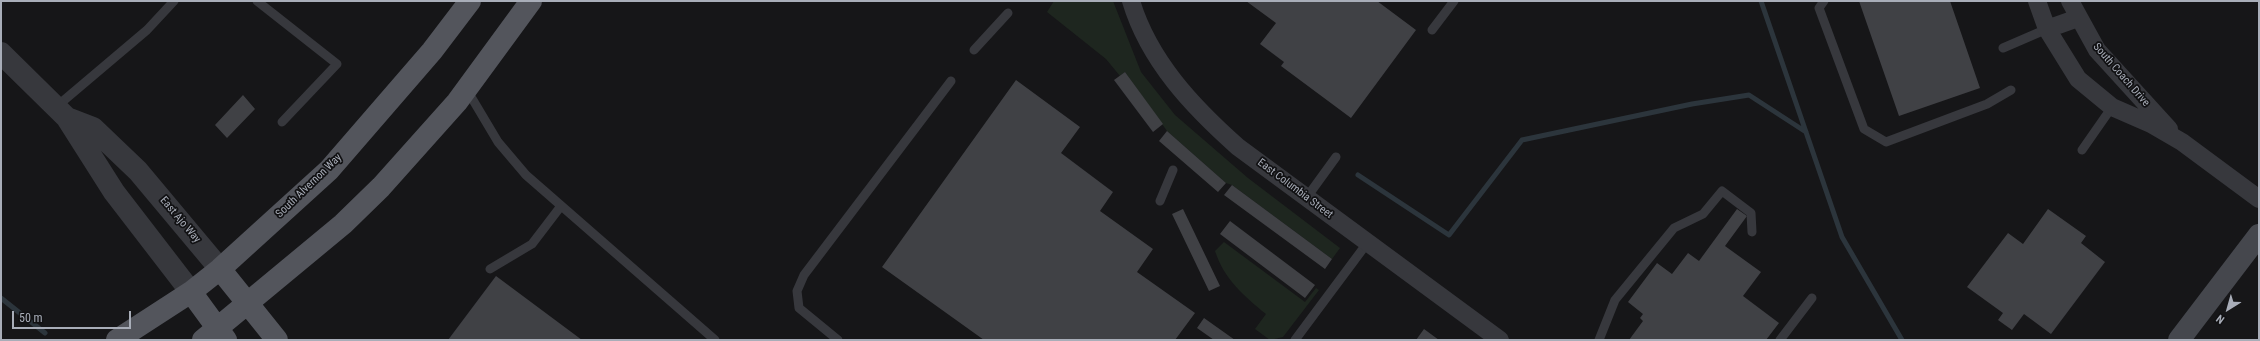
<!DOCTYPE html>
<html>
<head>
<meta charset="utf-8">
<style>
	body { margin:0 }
	#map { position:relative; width:2260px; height:341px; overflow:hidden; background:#161618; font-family:"Roboto Condensed",sans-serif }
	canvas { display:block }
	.frame { position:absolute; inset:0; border:2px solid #a8adb8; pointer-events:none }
	.north { position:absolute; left:2208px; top:289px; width:40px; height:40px; -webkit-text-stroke:3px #111113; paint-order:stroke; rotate:217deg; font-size:11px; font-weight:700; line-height:16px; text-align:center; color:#a8adb8 }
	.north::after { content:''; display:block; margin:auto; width:14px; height:18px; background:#a8adb8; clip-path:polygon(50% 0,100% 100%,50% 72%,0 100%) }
	.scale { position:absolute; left:12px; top:311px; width:119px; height:18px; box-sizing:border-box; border:2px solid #a8adb8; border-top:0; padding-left:5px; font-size:12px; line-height:14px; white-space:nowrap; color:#a8adb8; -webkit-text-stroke:3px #111113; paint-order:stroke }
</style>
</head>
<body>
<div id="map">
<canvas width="2260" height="341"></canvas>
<div class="frame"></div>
<div class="north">N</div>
<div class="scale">50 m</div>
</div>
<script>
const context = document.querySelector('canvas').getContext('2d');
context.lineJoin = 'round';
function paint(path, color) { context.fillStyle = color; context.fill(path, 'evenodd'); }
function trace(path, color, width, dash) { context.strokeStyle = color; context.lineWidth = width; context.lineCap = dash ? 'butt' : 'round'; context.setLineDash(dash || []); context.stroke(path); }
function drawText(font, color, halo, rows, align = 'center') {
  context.font = font + ' "Roboto Condensed",sans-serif'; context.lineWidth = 3.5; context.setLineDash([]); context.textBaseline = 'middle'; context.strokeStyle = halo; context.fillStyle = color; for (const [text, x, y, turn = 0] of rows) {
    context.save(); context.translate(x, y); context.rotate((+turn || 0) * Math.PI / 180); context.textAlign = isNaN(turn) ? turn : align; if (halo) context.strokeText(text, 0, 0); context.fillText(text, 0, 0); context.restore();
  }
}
paint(new Path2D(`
	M 1054,1 L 1113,1 L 1141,72 L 1175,115 L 1248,178 L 1340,248 L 1332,259 L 1232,185 L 1226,183 L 1167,131 L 1125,72 L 1120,76 L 1106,59 L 1047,12 Z
	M 1224,242 L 1305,302 L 1316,288 L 1319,290 L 1283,337 L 1270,340 L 1255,329 L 1266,314 C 1244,296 1224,279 1215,251 Z`), '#1e261f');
trace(new Path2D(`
	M 1761,1 L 1842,237 L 1902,340
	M 1358,175 L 1449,235 L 1522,140 L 1692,104 L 1749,95 L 1806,132
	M 1,298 L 45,333`), '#2c353c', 5);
paint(new Path2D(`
	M 1246,1 L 1377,1 L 1416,30 L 1351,118 L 1281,66 L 1284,62 L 1260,44 L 1276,23 Z
	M 1859,1 L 1950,1 L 1980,88 L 1899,116 Z
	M 1125,72 L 1163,124 L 1153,132 L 1114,80 Z
	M 1016,80 L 1080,127 L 1061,153 L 1113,192 L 1100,211 L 1153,249 L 1137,272 L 1195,313 L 1175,340 L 984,340 L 882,267 Z
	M 243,95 L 255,109 L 227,138 L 215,125 Z
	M 1167,131 L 1226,183 L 1218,192 L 1159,141 Z
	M 1232,185 L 1332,259 L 1325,269 L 1224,195 Z
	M 1183,209 L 1220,286 L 1209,291 L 1172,214 Z
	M 1737,209 L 1747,216 L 1725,246 L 1761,272 L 1743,296 L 1779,323 L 1766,340 L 1629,340 L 1643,321 L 1640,318 L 1643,314 L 1628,302 L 1657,263 L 1672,274 L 1688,253 L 1699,261 Z
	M 2048,209 L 2086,236 L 2081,243 L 2105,262 L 2051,334 L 2024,314 L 2012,330 L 1998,320 L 2003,313 L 1967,287 L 2008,233 L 2023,244 Z
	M 1230,221 L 1315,285 L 1305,298 L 1220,234 Z
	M 496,276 L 582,340 L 448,340 Z
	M 1204,318 L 1235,340 L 1214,340 L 1197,328 Z
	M 1424,329 L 1439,340 L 1416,340 Z`), '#404145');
trace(new Path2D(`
	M 257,1 L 337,64 L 282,122
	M 1824,1 L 1819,8 L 1864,129 L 1886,142 L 1987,104 L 2011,90
	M 1432,30 L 1454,1
	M 2003,48 L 2047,29
	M 974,50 L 1008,13
	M 467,90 L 498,142 L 526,175 L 715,340
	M 56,107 L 147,30 L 174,1
	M 2082,150 L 2112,107
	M 1307,197 L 1336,157
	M 1160,201 L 1173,170
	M 490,269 L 532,244 L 561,206
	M 838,340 L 799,308 L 797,291 L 804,275 L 951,81
	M 1295,340 L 1368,242
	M 1599,340 L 1615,300 L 1674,228 L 1703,214 L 1722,191 L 1751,213 L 1752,232
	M 1780,340 L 1812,298`), '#37383d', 9);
trace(new Path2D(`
	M 1131,1 C 1149,61 1193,107 1238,147 L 1500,340
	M 2037,1 L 2047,29 L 2078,79 L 2112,107 L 2151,124 L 2182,142 L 2259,199
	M 2070,1 L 2097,50 L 2169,129
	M 2047,29 L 2078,18`), '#37383d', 18);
trace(new Path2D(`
	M 1,53 L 67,118 L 114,192 L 191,292
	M 67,118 L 93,128 L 138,171 L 220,269`), '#37383d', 22);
trace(new Path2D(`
	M 2179,340 L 2259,235`), '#45474d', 22);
trace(new Path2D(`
	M 220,269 L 277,340
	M 191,292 L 226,340
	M 117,340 L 191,292 L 220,269 L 329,170 L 432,51 L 470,1
	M 203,340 L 343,224 L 381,187 L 457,102 L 531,1`), '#53555c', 22);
drawText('11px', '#a8adb8', '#111113', [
	["South Coach Drive",2121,75,49],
	["South Alvernon Way",309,186,-44],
	["East Columbia Street",1295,189,37],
	["East Ajo Way",180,220,50]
]);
</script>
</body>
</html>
